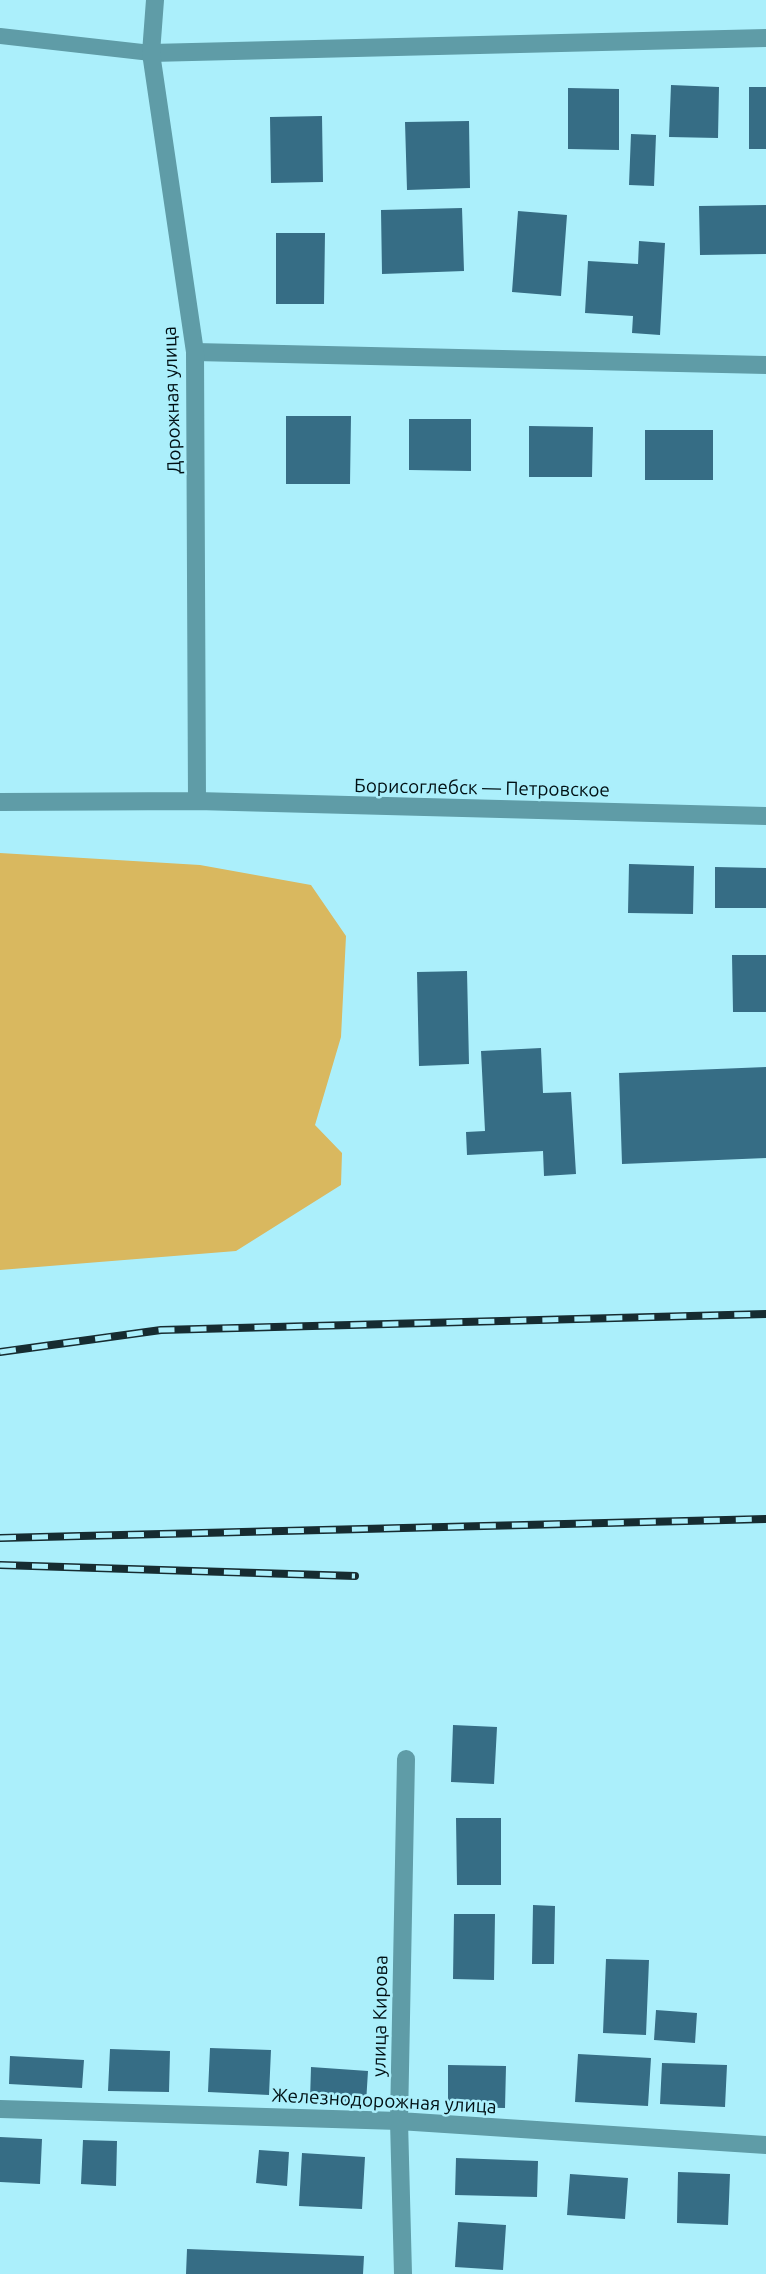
<!DOCTYPE html>
<html>
<head>
<meta charset="utf-8">
<style>
	body { margin:0 }
	canvas { display:block; background:#abeffb }
</style>
</head>
<body>
<canvas width="766" height="2274"></canvas>
<script>
const context = document.querySelector('canvas').getContext('2d');
context.lineJoin = 'round';
function paint(path, color) { context.fillStyle = color; context.fill(path, 'evenodd'); }
function trace(path, color, width, dash) { context.strokeStyle = color; context.lineWidth = width; context.lineCap = dash ? 'butt' : 'round'; context.setLineDash(dash || []); context.stroke(path); }
function drawText(font, color, halo, rows, align = 'center') {
  context.font = font + ' Ubuntu,sans-serif'; context.lineWidth = 5; context.setLineDash([]); context.textBaseline = 'middle'; context.strokeStyle = halo; context.fillStyle = color; for (const [text, x, y, turn = 0] of rows) {
    context.save(); context.translate(x, y); context.rotate((+turn || 0) * Math.PI / 180); context.textAlign = isNaN(turn) ? turn : align; if (halo) context.strokeText(text, 0, 0); context.fillText(text, 0, 0); context.restore();
  }
}
paint(new Path2D(`
	M 0,853 L 200,865 L 311,885 L 346,936 L 341,1037 L 315,1125 L 342,1153 L 341,1185 L 236,1251 L 0,1270 Z`), '#d9b85f');
paint(new Path2D(`
	M 671,85 L 719,87 L 718,138 L 669,137 Z
	M 749,87 L 766,87 L 766,149 L 749,149 Z
	M 568,88 L 619,89 L 619,150 L 568,149 Z
	M 322,116 L 323,182 L 271,183 L 270,117 Z
	M 469,121 L 470,188 L 407,190 L 405,122 Z
	M 631,134 L 656,135 L 654,186 L 629,185 Z
	M 766,205 L 766,254 L 700,255 L 699,206 Z
	M 462,208 L 464,271 L 382,274 L 381,210 Z
	M 518,211 L 567,215 L 561,296 L 512,292 Z
	M 276,233 L 325,233 L 324,304 L 276,304 Z
	M 639,241 L 665,243 L 660,335 L 632,333 L 633,316 L 585,313 L 588,261 L 638,264 Z
	M 286,416 L 351,416 L 350,484 L 286,484 Z
	M 409,419 L 471,419 L 471,471 L 409,470 Z
	M 529,426 L 593,427 L 592,477 L 529,477 Z
	M 645,430 L 713,430 L 713,480 L 645,480 Z
	M 629,864 L 694,866 L 693,914 L 628,913 Z
	M 715,867 L 766,868 L 766,908 L 715,908 Z
	M 732,955 L 766,955 L 766,1012 L 733,1012 Z
	M 467,971 L 469,1064 L 419,1066 L 417,972 Z
	M 541,1048 L 543,1093 L 571,1092 L 576,1174 L 544,1176 L 543,1151 L 467,1155 L 466,1132 L 485,1131 L 481,1051 Z
	M 766,1067 L 766,1158 L 622,1164 L 619,1073 Z
	M 453,1725 L 497,1727 L 494,1784 L 451,1782 Z
	M 456,1818 L 501,1818 L 501,1885 L 457,1885 Z
	M 533,1905 L 555,1906 L 554,1964 L 532,1964 Z
	M 454,1914 L 495,1914 L 494,1980 L 453,1979 Z
	M 606,1959 L 649,1960 L 646,2035 L 603,2033 Z
	M 656,2010 L 697,2013 L 695,2043 L 654,2040 Z
	M 210,2048 L 271,2050 L 269,2095 L 208,2092 Z
	M 110,2049 L 170,2051 L 169,2092 L 108,2091 Z
	M 578,2054 L 651,2058 L 648,2106 L 575,2102 Z
	M 10,2056 L 84,2060 L 82,2088 L 9,2084 Z
	M 662,2063 L 727,2065 L 725,2107 L 660,2104 Z
	M 448,2065 L 506,2066 L 505,2108 L 448,2107 Z
	M 311,2067 L 368,2071 L 366,2103 L 310,2100 Z
	M 0,2137 L 42,2139 L 40,2184 L 0,2182 Z
	M 83,2140 L 117,2141 L 116,2186 L 81,2184 Z
	M 259,2150 L 289,2152 L 287,2186 L 256,2183 Z
	M 302,2153 L 365,2157 L 362,2209 L 299,2206 Z
	M 456,2158 L 538,2161 L 537,2197 L 455,2195 Z
	M 678,2172 L 730,2174 L 728,2225 L 677,2223 Z
	M 570,2174 L 628,2178 L 625,2219 L 567,2215 Z
	M 458,2222 L 506,2225 L 503,2270 L 455,2267 Z
	M 187,2249 L 364,2256 L 363,2274 L 186,2274 Z`), '#366d85');
trace(new Path2D(`
	M 0,36 L 151,53`), '#5f9ca7', 16);
trace(new Path2D(`
	M 151,53 L 766,38
	M 195,352 L 766,365
	M 0,2109 L 399,2121 L 766,2145
	M 403,2274 L 399,2121 L 406,1759`), '#5f9ca7', 18);
trace(new Path2D(`
	M 155,0 L 151,53 L 195,352 L 197,801
	M 0,802 L 197,801 L 766,816`), '#5f9ca7', 18);
const rail = new Path2D(`
	M 0,1352 L 161,1330 L 766,1314
	M 0,1538 L 766,1519
	M 0,1565 L 355,1576`);
trace(rail, '#162c31', 8);
trace(rail, '#abeffb', 5, [16]);
drawText('19px', '#001014', '#abeffb', [
	["Дорожная улица",172,400,-92],
	["Борисоглебск — Петровское",482,788,1],
	["улица Кирова",380,2016,-89],
	["Железнодорожная улица",384,2101,3]
]);
</script>
</body>
</html>
